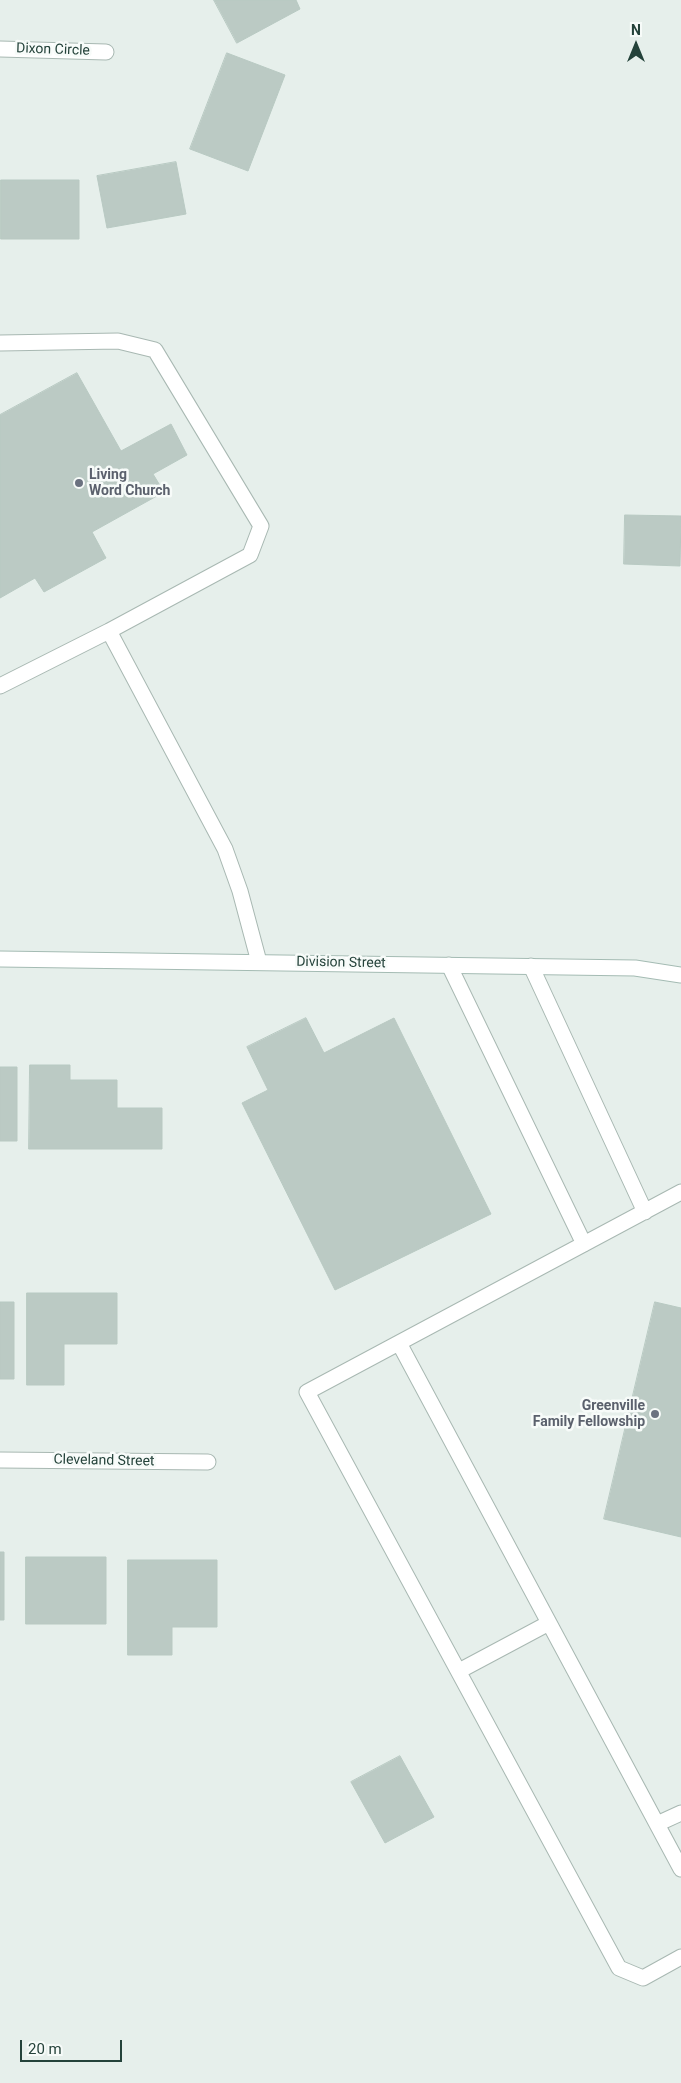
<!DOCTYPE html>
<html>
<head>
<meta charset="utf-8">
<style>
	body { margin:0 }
	#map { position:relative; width:681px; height:2083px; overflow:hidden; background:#e6efeb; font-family:Roboto,sans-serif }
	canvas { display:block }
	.north { position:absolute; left:611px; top:20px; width:50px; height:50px; -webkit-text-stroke:4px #f7fbf9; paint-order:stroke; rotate:0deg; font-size:14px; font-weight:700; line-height:20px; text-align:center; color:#24423a }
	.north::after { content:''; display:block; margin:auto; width:18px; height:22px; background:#24423a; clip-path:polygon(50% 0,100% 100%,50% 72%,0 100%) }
	.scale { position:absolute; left:20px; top:2040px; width:102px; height:22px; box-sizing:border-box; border:2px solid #24423a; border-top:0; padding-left:6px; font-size:15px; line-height:18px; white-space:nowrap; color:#24423a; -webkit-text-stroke:4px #f7fbf9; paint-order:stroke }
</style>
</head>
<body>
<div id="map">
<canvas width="681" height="2083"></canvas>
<div class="north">N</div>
<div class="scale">20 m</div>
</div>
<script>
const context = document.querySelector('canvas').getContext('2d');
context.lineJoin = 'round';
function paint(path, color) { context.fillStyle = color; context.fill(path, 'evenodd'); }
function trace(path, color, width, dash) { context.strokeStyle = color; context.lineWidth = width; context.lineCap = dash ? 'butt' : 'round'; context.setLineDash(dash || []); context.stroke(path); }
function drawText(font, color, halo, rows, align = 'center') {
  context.font = font + ' Roboto,sans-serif'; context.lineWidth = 5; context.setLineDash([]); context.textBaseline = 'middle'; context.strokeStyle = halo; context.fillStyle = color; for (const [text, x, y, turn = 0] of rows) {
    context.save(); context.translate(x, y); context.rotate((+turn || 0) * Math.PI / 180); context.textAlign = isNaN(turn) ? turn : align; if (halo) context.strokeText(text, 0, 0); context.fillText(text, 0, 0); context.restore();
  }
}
const building = new Path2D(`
	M 214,0 L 296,0 L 300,9 L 237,43 Z
	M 227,53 L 285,75 L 248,171 L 190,149 Z
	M 176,162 L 186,214 L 107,228 L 97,176 Z
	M 1,180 L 79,180 L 79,239 L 1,239 Z
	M 77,373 L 121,451 L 171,424 L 187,455 L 153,474 L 164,492 L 92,532 L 106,558 L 44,592 L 35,578 L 0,598 L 0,415 Z
	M 625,515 L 681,516 L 680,566 L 624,564 Z
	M 306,1018 L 324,1053 L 394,1018 L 491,1214 L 335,1290 L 242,1103 L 268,1090 L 247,1047 Z
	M 30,1065 L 70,1065 L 70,1080 L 117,1080 L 117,1108 L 162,1108 L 162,1149 L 29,1149 Z
	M 0,1067 L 17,1067 L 17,1141 L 0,1141 Z
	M 27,1293 L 117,1293 L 117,1344 L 64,1344 L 64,1385 L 27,1385 Z
	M 0,1302 L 14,1302 L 14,1379 L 0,1379 Z
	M 655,1302 L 681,1308 L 681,1537 L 604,1519 Z
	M 0,1552 L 4,1552 L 4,1620 L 0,1620 Z
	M 26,1557 L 106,1557 L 106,1624 L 26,1624 Z
	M 128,1560 L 217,1560 L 217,1627 L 172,1627 L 172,1655 L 128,1655 Z
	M 400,1756 L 434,1817 L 385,1843 L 351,1782 Z`);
paint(building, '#bbcac4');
trace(building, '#b8c9c2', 1);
const lane = new Path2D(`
	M 0,343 L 118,341 L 155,350 L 261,526 L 250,555 L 109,631 L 0,686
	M 109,631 L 225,849 L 240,891 L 259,962
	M 449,965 L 584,1244
	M 531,966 L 645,1212
	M 681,1192 L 307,1392 L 619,1968 L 643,1978 L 681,1957
	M 399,1343 L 681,1869
	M 459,1671 L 549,1623
	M 657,1824 L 681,1813`);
const street = new Path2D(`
	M 0,49 L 106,52
	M 0,1460 L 208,1462`);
const secondary = new Path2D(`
	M 0,959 L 635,968 L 681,975`);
trace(lane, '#a8b8b2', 17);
trace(street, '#a8b8b2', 17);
trace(secondary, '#a4bbb3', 17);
trace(lane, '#fff', 15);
trace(street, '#fff', 15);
trace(secondary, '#fff', 15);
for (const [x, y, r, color] of [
	[79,483,5,"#6b7280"],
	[655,1414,5,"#6b7280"]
]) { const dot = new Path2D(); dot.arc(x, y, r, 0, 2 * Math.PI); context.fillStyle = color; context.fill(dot); trace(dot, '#f7fbf9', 2); }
drawText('14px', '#24423a', '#f7fbf9', [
	["Dixon Circle",53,50,2],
	["Division Street",341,963,1],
	["Cleveland Street",104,1461,1]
]);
drawText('bold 14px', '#5b616d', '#f7fbf9', [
	["Living",89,475],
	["Word Church",89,491],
	["Greenville",645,1406,"right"],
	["Family Fellowship",645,1422,"right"]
], 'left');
</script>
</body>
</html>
